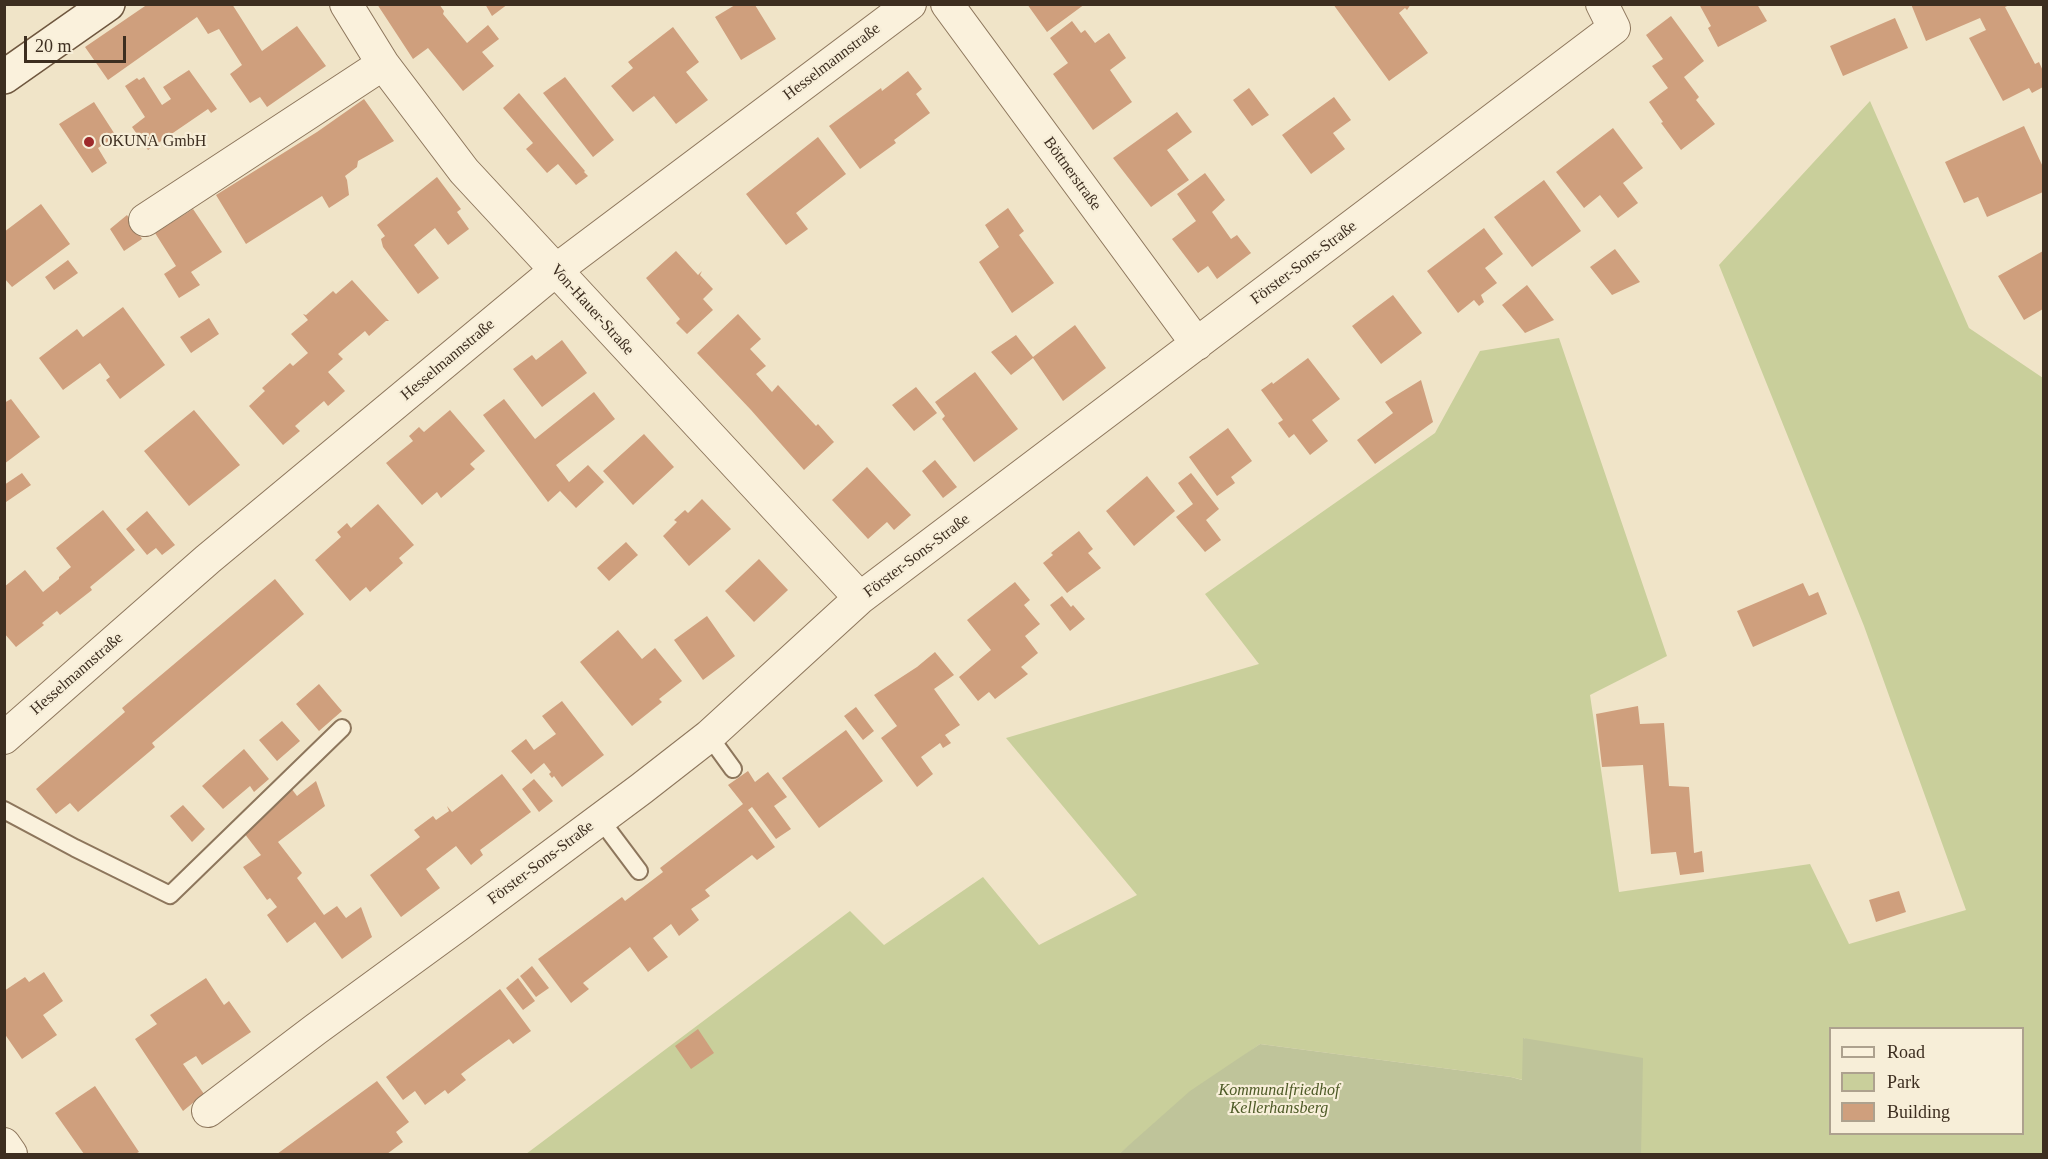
<!DOCTYPE html>
<html>
<head>
<meta charset="utf-8">
<style>
	body { margin:0 }
	#map { position:relative; width:2048px; height:1159px; overflow:hidden; background:#f0e4c8; font-family:Georgia,serif }
	canvas { display:block }
	.frame { position:absolute; inset:0; border:6px solid #3d2e20; pointer-events:none }
	.legend { position:absolute; left:1829px; top:1027px; width:195px; height:108px; box-sizing:border-box; background:#f7eed8; border:2px solid #ada18e; margin:0; padding:8px 10px; list-style:none; font-size:18px; color:#3d2e20 }
	.legend li { display:flex; align-items:center; gap:12px; height:30px }
	.legend b { width:30px; border:2px solid #ada18e }
	.scale { position:absolute; left:24px; top:36px; width:102px; height:27px; box-sizing:border-box; border:3px solid #3d2e20; border-top:0; padding-left:8px; font-size:18px; line-height:21px; white-space:nowrap; color:#3d2e20; -webkit-text-stroke:4px #f7eed8; paint-order:stroke }
</style>
</head>
<body>
<div id="map">
<canvas width="2048" height="1159"></canvas>
<div class="frame"></div>
<ul class="legend">
<li><b style="height:8px;background:#faf1dc"></b>Road</li>
<li><b style="height:16px;background:#c9cf9b"></b>Park</li>
<li><b style="height:16px;background:#cf9f7d"></b>Building</li>
</ul>
<div class="scale">20 m</div>
</div>
<script>
const context = document.querySelector('canvas').getContext('2d');
context.lineJoin = 'round';
function paint(path, color) { context.fillStyle = color; context.fill(path, 'evenodd'); }
function trace(path, color, width, dash) { context.strokeStyle = color; context.lineWidth = width; context.lineCap = dash ? 'butt' : 'round'; context.setLineDash(dash || []); context.stroke(path); }
function drawText(font, color, halo, rows, align = 'center') {
  context.font = font + ' Georgia,serif'; context.lineWidth = 4.5; context.setLineDash([]); context.textBaseline = 'middle'; context.strokeStyle = halo; context.fillStyle = color; for (const [text, x, y, turn = 0] of rows) {
    context.save(); context.translate(x, y); context.rotate((+turn || 0) * Math.PI / 180); context.textAlign = isNaN(turn) ? turn : align; if (halo) context.strokeText(text, 0, 0); context.fillText(text, 0, 0); context.restore();
  }
}
paint(new Path2D(`
	M 1870,101 L 1969,328 L 2043,378 L 2043,1154 L 1641,1154 L 1641,1113 L 1524,1038 L 1523,1080 L 1511,1077 L 1260,1044 L 1227,1068 L 1119,1154 L 526,1154 L 850,911 L 884,945 L 983,877 L 1039,945 L 1137,895 L 1006,738 L 1259,664 L 1205,594 L 1435,433 L 1480,351 L 1559,338 L 1667,656 L 1590,695 L 1619,892 L 1810,864 L 1849,944 L 1966,910 L 1864,626 L 1719,265 ZM 1830,1028 L 2022,1028 L 2022,1134 L 1830,1134 Z`), '#c9cf9b');
paint(new Path2D(`
	M 1523,1038 L 1643,1058 L 1641,1154 L 1119,1154 L 1190,1091 L 1260,1044 L 1511,1077 L 1522,1080 Z`), '#bfc49a');
paint(new Path2D(`
	M 148,4 L 232,4 L 262,51 L 297,26 L 326,66 L 267,107 L 260,97 L 250,103 L 230,74 L 242,65 L 219,29 L 208,34 L 197,17 L 108,80 L 85,47 Z
	M 377,4 L 439,4 L 444,11 L 443,14 L 467,43 L 488,25 L 499,39 L 482,52 L 494,66 L 463,91 L 428,48 L 413,59 Z
	M 485,4 L 508,4 L 492,16 Z
	M 1027,4 L 1085,4 L 1047,32 Z
	M 1333,4 L 1411,4 L 1407,10 L 1405,8 L 1399,13 L 1428,53 L 1389,81 Z
	M 1699,4 L 1757,4 L 1767,21 L 1718,47 L 1708,28 L 1711,26 Z
	M 1911,4 L 2012,4 L 2005,7 L 2035,64 L 2039,62 L 2043,71 L 2043,77 L 2042,78 L 2043,87 L 2032,93 L 2029,88 L 2003,101 L 1969,38 L 1986,30 L 1980,18 L 1926,41 Z
	M 735,5 L 755,5 L 776,39 L 741,60 L 715,17 Z
	M 1671,16 L 1704,61 L 1684,77 L 1699,97 L 1696,100 L 1715,124 L 1681,150 L 1661,123 L 1663,122 L 1649,102 L 1668,88 L 1652,66 L 1663,59 L 1646,35 Z
	M 1895,18 L 1908,48 L 1843,76 L 1830,46 Z
	M 1072,21 L 1081,33 L 1085,30 L 1095,43 L 1109,33 L 1126,58 L 1110,70 L 1132,102 L 1093,130 L 1053,74 L 1068,63 L 1050,38 Z
	M 673,27 L 699,62 L 686,72 L 708,100 L 676,124 L 654,96 L 633,112 L 611,86 L 633,68 L 628,62 Z
	M 189,70 L 217,109 L 211,113 L 208,109 L 148,150 L 132,127 L 145,117 L 125,86 L 137,78 L 139,80 L 144,77 L 162,105 L 171,99 L 163,87 Z
	M 908,71 L 922,89 L 916,94 L 930,113 L 894,140 L 896,143 L 860,169 L 829,126 L 881,88 L 882,91 Z
	M 565,77 L 614,140 L 593,157 L 543,93 Z
	M 1249,88 L 1269,115 L 1252,126 L 1233,100 Z
	M 519,93 L 585,171 L 584,172 L 588,176 L 576,185 L 558,164 L 547,173 L 526,149 L 533,143 L 503,108 Z
	M 1334,97 L 1351,120 L 1333,133 L 1345,149 L 1311,174 L 1282,135 Z
	M 364,99 L 394,141 L 358,161 L 357,167 L 345,176 L 347,180 L 349,195 L 329,208 L 322,196 L 246,244 L 216,195 L 317,132 Z
	M 94,102 L 116,136 L 98,148 L 107,163 L 92,173 L 59,124 Z
	M 1177,112 L 1192,132 L 1167,150 L 1189,180 L 1151,207 L 1113,158 Z
	M 2024,126 L 2043,167 L 2043,192 L 1987,217 L 1978,197 L 1964,203 L 1945,162 Z
	M 1613,128 L 1643,168 L 1623,183 L 1638,203 L 1618,218 L 1600,195 L 1584,208 L 1556,172 Z
	M 818,137 L 846,174 L 796,213 L 808,229 L 786,245 L 746,194 Z
	M 1205,173 L 1225,200 L 1212,212 L 1231,239 L 1237,235 L 1251,253 L 1217,279 L 1208,266 L 1198,273 L 1172,239 L 1196,221 L 1177,194 Z
	M 437,177 L 461,209 L 457,212 L 469,229 L 448,245 L 435,228 L 414,245 L 439,278 L 418,294 L 383,247 L 381,239 L 385,236 L 377,225 Z
	M 1544,180 L 1581,231 L 1532,267 L 1494,217 Z
	M 41,204 L 70,244 L 12,287 L 4,278 L 4,232 Z
	M 1008,208 L 1024,231 L 1019,235 L 1054,283 L 1012,313 L 979,262 L 999,247 L 985,225 Z
	M 193,209 L 222,252 L 191,272 L 200,285 L 179,298 L 164,274 L 176,266 L 155,233 Z
	M 127,215 L 142,239 L 124,251 L 110,229 Z
	M 1484,228 L 1503,254 L 1485,268 L 1497,283 L 1481,295 L 1484,302 L 1479,306 L 1474,300 L 1458,313 L 1427,271 Z
	M 1615,249 L 1640,282 L 1612,295 L 1590,267 Z
	M 676,251 L 698,275 L 702,271 L 700,275 L 713,289 L 703,299 L 713,310 L 687,334 L 676,323 L 680,319 L 646,278 Z
	M 2043,251 L 2043,309 L 2024,320 L 1998,276 Z
	M 68,260 L 78,273 L 54,290 L 45,277 Z
	M 352,280 L 389,321 L 386,321 L 369,336 L 365,331 L 338,354 L 343,359 L 328,372 L 345,391 L 328,406 L 324,401 L 295,426 L 300,431 L 283,445 L 249,406 L 265,391 L 262,388 L 290,363 L 293,366 L 308,353 L 291,334 L 308,320 L 303,314 L 306,315 L 333,291 L 336,294 Z
	M 1527,285 L 1554,320 L 1525,333 L 1502,305 Z
	M 1393,295 L 1422,333 L 1381,364 L 1352,326 Z
	M 123,307 L 165,365 L 120,399 L 106,380 L 110,377 L 100,363 L 63,390 L 39,358 L 77,329 L 83,337 Z
	M 738,314 L 761,339 L 750,349 L 766,366 L 756,374 L 772,392 L 778,385 L 816,426 L 818,424 L 834,442 L 804,470 L 751,410 L 697,353 Z
	M 209,318 L 219,334 L 191,353 L 180,337 Z
	M 1075,325 L 1106,368 L 1063,401 L 1033,358 L 1011,375 L 991,352 L 1016,335 L 1033,357 Z
	M 562,340 L 587,373 L 542,407 L 513,369 L 532,355 L 536,360 Z
	M 1308,358 L 1340,399 L 1312,420 L 1328,441 L 1310,455 L 1294,434 L 1289,438 L 1278,423 L 1283,420 L 1261,390 L 1272,382 L 1273,384 Z
	M 975,372 L 1018,429 L 974,462 L 942,419 L 945,416 L 935,402 Z
	M 1421,380 L 1433,422 L 1375,464 L 1357,440 L 1393,413 L 1385,402 Z
	M 916,387 L 937,413 L 914,431 L 892,405 Z
	M 594,392 L 615,419 L 556,465 L 569,482 L 588,465 L 604,482 L 576,508 L 560,491 L 548,502 L 483,415 L 504,399 L 535,439 Z
	M 11,399 L 40,437 L 4,464 L 4,403 Z
	M 194,410 L 240,465 L 189,506 L 144,451 Z
	M 450,410 L 485,451 L 470,464 L 475,469 L 441,498 L 437,492 L 422,505 L 386,463 L 413,441 L 409,436 L 419,427 L 424,432 Z
	M 1228,428 L 1252,461 L 1231,477 L 1235,483 L 1217,496 L 1189,457 Z
	M 644,434 L 674,467 L 633,505 L 603,471 Z
	M 935,460 L 957,487 L 943,498 L 922,471 Z
	M 867,467 L 911,515 L 894,530 L 887,522 L 868,539 L 832,500 Z
	M 22,473 L 31,485 L 6,502 L 4,499 L 4,485 Z
	M 1191,473 L 1219,509 L 1206,520 L 1221,540 L 1205,552 L 1176,517 L 1193,504 L 1178,483 Z
	M 1147,476 L 1175,511 L 1134,546 L 1106,511 Z
	M 702,499 L 731,529 L 689,566 L 663,536 L 677,522 L 674,520 L 685,510 L 688,513 Z
	M 378,504 L 414,545 L 399,558 L 403,563 L 370,592 L 366,587 L 350,601 L 315,560 L 341,537 L 337,532 L 347,523 L 351,528 Z
	M 103,510 L 135,550 L 90,587 L 92,590 L 60,615 L 57,611 L 42,623 L 44,625 L 16,647 L 4,633 L 4,587 L 25,570 L 43,592 L 59,579 L 59,577 L 71,567 L 56,548 Z
	M 147,511 L 175,545 L 162,555 L 156,548 L 147,555 L 126,529 Z
	M 1079,531 L 1093,549 L 1088,553 L 1101,568 L 1067,593 L 1043,563 L 1053,555 L 1051,553 Z
	M 626,542 L 638,555 L 609,581 L 597,568 Z
	M 759,559 L 788,590 L 754,622 L 725,591 Z
	M 275,579 L 304,614 L 152,743 L 155,747 L 78,812 L 70,803 L 56,814 L 36,789 L 125,712 L 122,708 Z
	M 1015,582 L 1030,600 L 1024,605 L 1040,624 L 1025,636 L 1038,653 L 1021,667 L 1028,674 L 995,699 L 989,692 L 978,701 L 959,677 L 991,650 L 967,620 Z
	M 1803,583 L 1809,596 L 1818,592 L 1827,614 L 1753,647 L 1737,611 Z
	M 1062,596 L 1071,607 L 1073,605 L 1085,619 L 1070,631 L 1050,605 Z
	M 707,616 L 735,656 L 703,680 L 674,640 Z
	M 618,630 L 642,659 L 655,648 L 682,681 L 659,699 L 662,702 L 632,726 L 580,662 Z
	M 935,652 L 954,675 L 934,689 L 960,725 L 945,735 L 951,743 L 943,748 L 940,743 L 921,757 L 933,774 L 917,787 L 881,738 L 897,726 L 874,695 L 917,667 Z
	M 319,684 L 342,711 L 319,731 L 296,704 Z
	M 562,701 L 604,755 L 562,787 L 554,776 L 552,778 L 549,774 L 551,772 L 544,763 L 531,774 L 511,751 L 526,739 L 534,750 L 556,734 L 542,716 Z
	M 1638,706 L 1640,724 L 1664,723 L 1669,786 L 1689,787 L 1694,853 L 1702,851 L 1704,872 L 1680,875 L 1676,852 L 1651,854 L 1643,765 L 1602,767 L 1596,714 Z
	M 856,707 L 874,731 L 863,740 L 844,716 Z
	M 282,721 L 300,741 L 277,761 L 259,740 Z
	M 846,730 L 883,781 L 819,828 L 782,778 Z
	M 244,749 L 269,779 L 254,792 L 250,786 L 223,809 L 202,786 Z
	M 748,771 L 755,782 L 768,772 L 787,797 L 774,806 L 791,829 L 776,839 L 752,807 L 748,810 L 775,847 L 757,860 L 752,855 L 705,890 L 710,896 L 691,909 L 699,920 L 679,936 L 671,924 L 653,938 L 668,957 L 648,972 L 630,947 L 583,983 L 589,989 L 571,1003 L 538,959 L 622,897 L 625,901 L 663,872 L 660,868 L 743,804 L 728,785 Z
	M 502,774 L 531,812 L 480,850 L 483,855 L 471,865 L 456,846 L 426,869 L 440,888 L 401,917 L 370,875 L 420,837 L 414,830 L 433,816 L 436,820 L 449,811 L 447,806 L 452,812 Z
	M 534,779 L 553,801 L 539,812 L 522,789 Z
	M 316,781 L 325,806 L 278,842 L 302,873 L 297,878 L 324,915 L 337,906 L 346,918 L 361,907 L 372,937 L 342,959 L 315,922 L 287,943 L 267,915 L 277,907 L 270,898 L 267,900 L 243,867 L 261,855 L 244,833 L 291,788 L 297,796 Z
	M 183,805 L 205,829 L 192,842 L 170,816 Z
	M 1899,891 L 1906,912 L 1876,922 L 1869,900 Z
	M 532,966 L 549,988 L 536,997 L 520,976 Z
	M 44,972 L 63,1001 L 43,1015 L 57,1035 L 22,1059 L 4,1033 L 4,991 L 25,977 L 29,982 Z
	M 206,978 L 224,1005 L 229,1001 L 251,1032 L 202,1065 L 196,1056 L 183,1064 L 204,1094 L 183,1111 L 135,1039 L 157,1024 L 150,1015 Z
	M 518,978 L 535,1001 L 523,1010 L 506,988 Z
	M 500,989 L 531,1031 L 513,1044 L 509,1039 L 484,1057 L 461,1074 L 466,1080 L 448,1094 L 445,1090 L 425,1105 L 415,1091 L 403,1100 L 386,1077 Z
	M 698,1029 L 714,1053 L 691,1069 L 675,1046 Z
	M 377,1081 L 409,1122 L 396,1132 L 403,1142 L 387,1154 L 277,1154 Z
	M 95,1086 L 139,1152 L 135,1154 L 84,1154 L 55,1113 Z`), '#cf9f7d');
const service = new Path2D(`
	M 709,736 L 733,769
	M 4,810 L 75,848 L 170,895 L 342,728
	M 600,819 L 639,871`);
const minor = new Path2D(`
	M 346,4 L 383,64 L 464,171 L 860,598
	M 947,4 L 1197,344
	M 145,220 L 383,64
	M 4,738 L 208,559 L 556,270 L 910,4
	M 208,1111 L 316,1029 L 457,926 L 641,789 L 709,736 L 860,598 L 1614,28 L 1602,4
	M 4,1144 L 11,1154`);
const secondary = new Path2D(`
	M 4,77 L 108,4`);
trace(service, '#8d765c', 20);
trace(minor, '#8d765c', 34);
trace(secondary, '#6f573f', 36);
trace(service, '#faf1dc', 16);
trace(minor, '#faf1dc', 32);
trace(secondary, '#faf1dc', 33);
for (const [x, y, r, color] of [
	[89,142,6,"#9e2a2b"]
]) { const dot = new Path2D(); dot.arc(x, y, r, 0, 2 * Math.PI); context.fillStyle = color; context.fill(dot); trace(dot, '#f7eed8', 2); }
drawText('16px', '#3d2e20', '#f7eed8', [
	["Hesselmannstraße",832,62,-37],
	["Böttnerstraße",1072,174,54],
	["Förster-Sons-Straße",1304,263,-37],
	["Von-Hauer-Straße",592,310,48],
	["Hesselmannstraße",448,360,-40],
	["Förster-Sons-Straße",917,556,-37],
	["Hesselmannstraße",77,674,-41],
	["Förster-Sons-Straße",541,863,-37]
]);
drawText('16px', '#3d2e20', '#f7eed8', [
	["OKUNA GmbH",101,142]
], 'left');
drawText('italic 16px', '#4d5a26', '#f7eed8', [
	["Kommunalfriedhof",1279,1091],
	["Kellerhansberg",1279,1109]
]);
</script>
</body>
</html>
